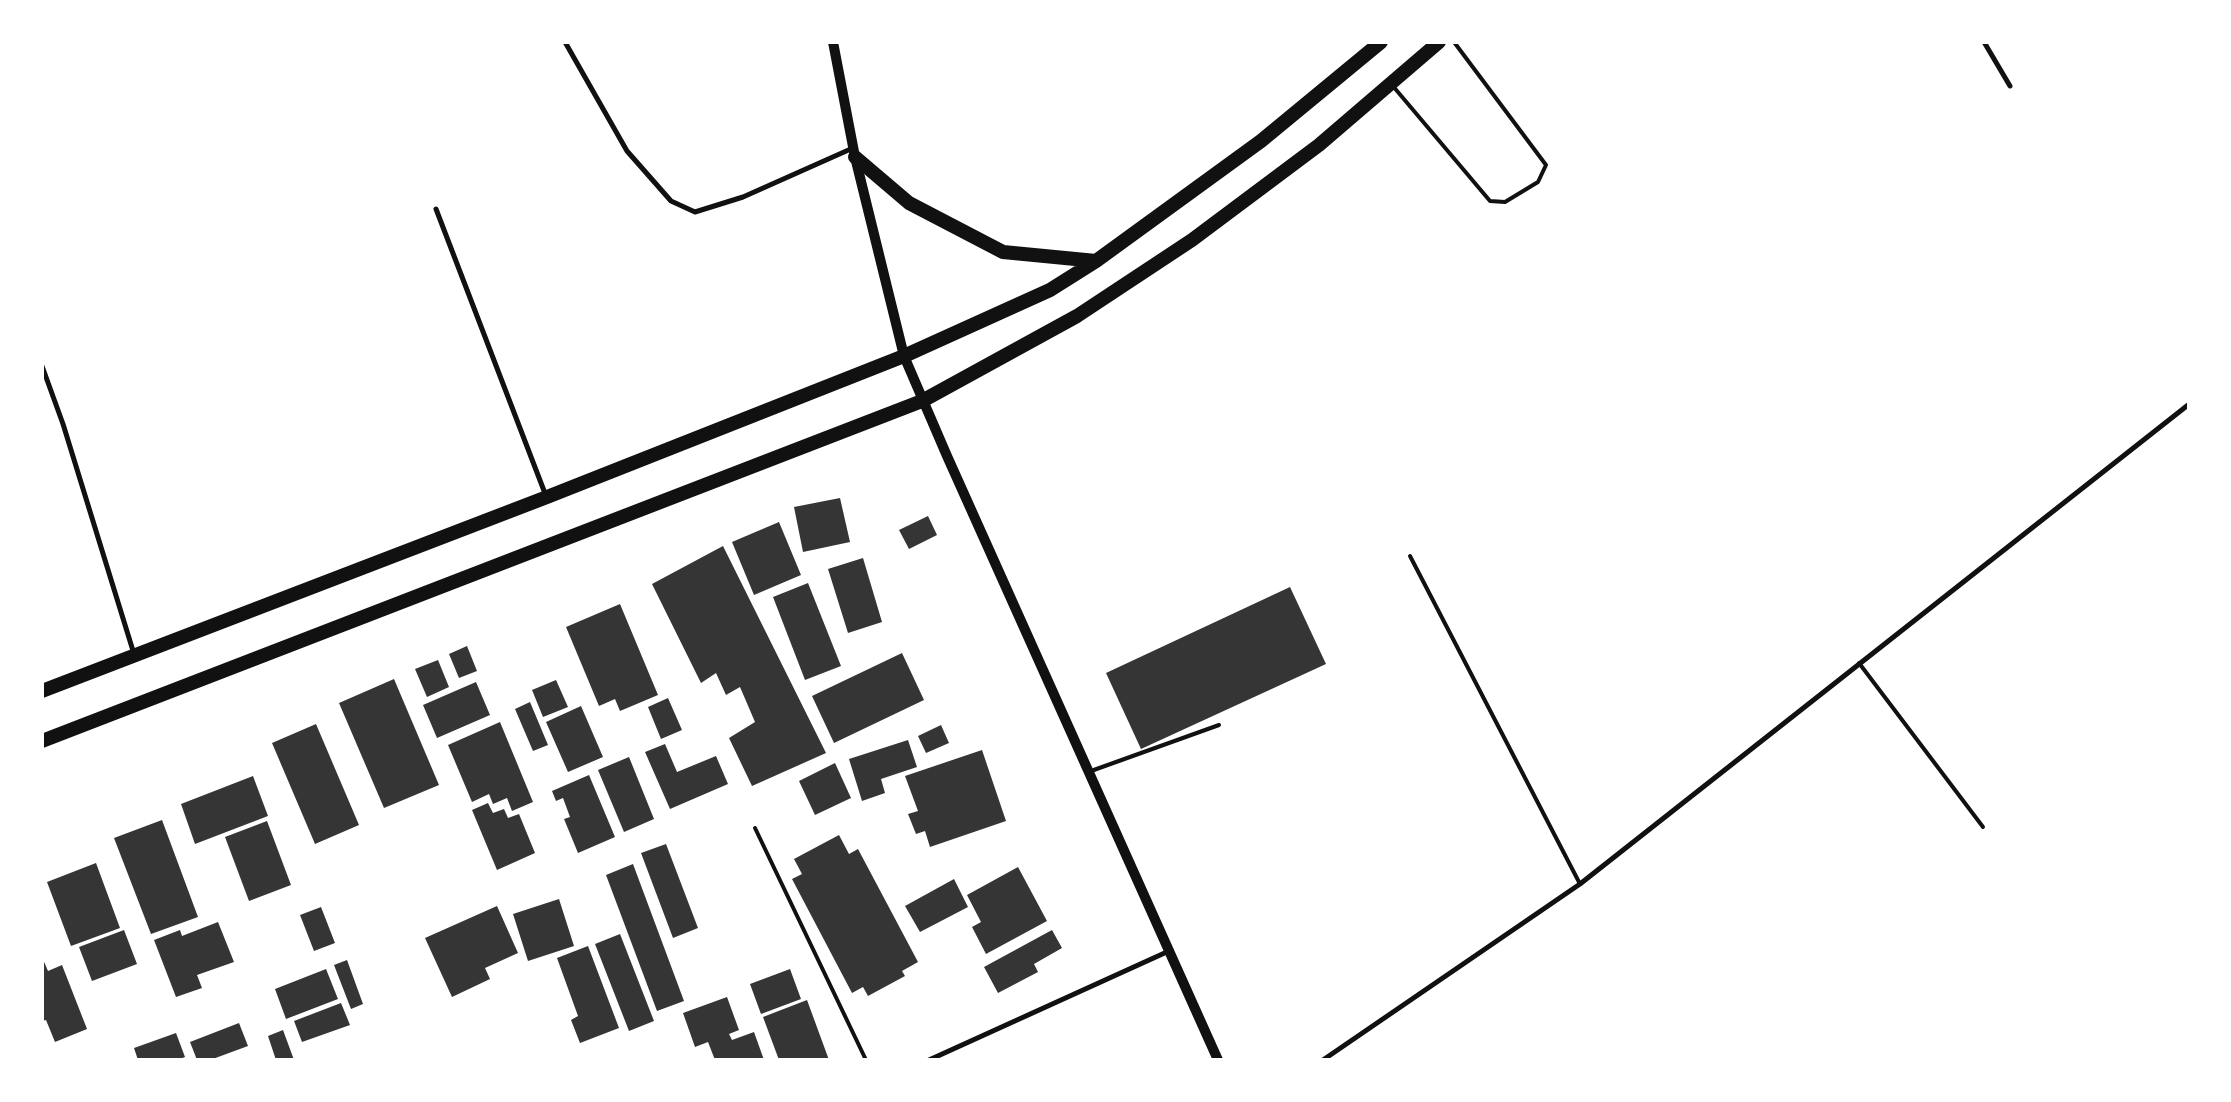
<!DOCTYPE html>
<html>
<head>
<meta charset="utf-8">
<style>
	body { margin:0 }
	#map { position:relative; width:2231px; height:1102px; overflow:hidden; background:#fff; font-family:Figtree,sans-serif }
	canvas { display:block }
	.frame { position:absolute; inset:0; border:44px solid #fff; pointer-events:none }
</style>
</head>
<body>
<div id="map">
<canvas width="2231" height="1102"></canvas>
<div class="frame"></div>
</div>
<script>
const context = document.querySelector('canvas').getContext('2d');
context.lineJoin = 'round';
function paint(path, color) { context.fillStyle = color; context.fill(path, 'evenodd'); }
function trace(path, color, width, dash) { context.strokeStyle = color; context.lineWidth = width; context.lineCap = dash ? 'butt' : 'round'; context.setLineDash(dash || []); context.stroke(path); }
paint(new Path2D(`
	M 840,498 L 850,542 L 803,552 L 794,507 Z
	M 928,516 L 937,535 L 909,549 L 899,530 Z
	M 779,522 L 801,575 L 754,595 L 732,542 Z
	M 723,546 L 826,753 L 752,786 L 729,738 L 755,722 L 740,687 L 726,695 L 716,673 L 701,683 L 652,584 Z
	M 863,558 L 882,622 L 848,633 L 828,569 Z
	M 808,583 L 841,666 L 805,680 L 773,597 Z
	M 1290,587 L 1326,664 L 1141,749 L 1106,673 Z
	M 620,604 L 658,695 L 620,711 L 615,699 L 599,706 L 566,627 Z
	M 467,646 L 477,671 L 459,678 L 449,654 Z
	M 902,653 L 924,700 L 834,743 L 812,696 Z
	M 438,660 L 449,687 L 427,697 L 415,669 Z
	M 394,679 L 439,785 L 384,808 L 339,703 Z
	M 556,680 L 568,707 L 543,717 L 532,690 Z
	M 476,682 L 490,715 L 437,738 L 423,705 Z
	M 668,698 L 682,730 L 661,739 L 648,707 Z
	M 530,702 L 548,745 L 533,751 L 515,709 Z
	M 581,706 L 603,757 L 568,772 L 546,722 Z
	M 500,722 L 533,802 L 512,811 L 507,798 L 493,804 L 489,794 L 472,802 L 448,745 Z
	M 316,724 L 359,825 L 315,844 L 272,743 Z
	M 941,725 L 949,743 L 926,753 L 918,736 Z
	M 908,740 L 917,767 L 881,779 L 885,793 L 862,801 L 849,759 Z
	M 665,744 L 677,772 L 716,756 L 728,784 L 670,809 L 645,752 Z
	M 982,750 L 1006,821 L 930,847 L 925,831 L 916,834 L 908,814 L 918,811 L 905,776 Z
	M 629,757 L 654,819 L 624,832 L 598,770 Z
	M 835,763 L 851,798 L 815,815 L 799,781 Z
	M 589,775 L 615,837 L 578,853 L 564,819 L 570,817 L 563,798 L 556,801 L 552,791 Z
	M 253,776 L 268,816 L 195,844 L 181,804 Z
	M 488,803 L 493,813 L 504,809 L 508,818 L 519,814 L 535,853 L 497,870 L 472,810 Z
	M 162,820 L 198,917 L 151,934 L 114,838 Z
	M 267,821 L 291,885 L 249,901 L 225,837 Z
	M 839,835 L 849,854 L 858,849 L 918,962 L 902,971 L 905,976 L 868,996 L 863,987 L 852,993 L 792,879 L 802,874 L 794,859 Z
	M 666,844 L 698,928 L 673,938 L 641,853 Z
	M 96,863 L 120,928 L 71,946 L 47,882 Z
	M 633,864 L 684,1001 L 657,1011 L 606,875 Z
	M 1018,867 L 1047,921 L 986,954 L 972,927 L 981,922 L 967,895 Z
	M 954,879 L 968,907 L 920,932 L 905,906 Z
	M 559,899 L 574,946 L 528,961 L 513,914 Z
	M 497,906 L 518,953 L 485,968 L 490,979 L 452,997 L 425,938 Z
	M 321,907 L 335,943 L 314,951 L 300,915 Z
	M 218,922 L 234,962 L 197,975 L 202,988 L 176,997 L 154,940 L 180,930 L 182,936 Z
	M 124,930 L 137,964 L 92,981 L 79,947 Z
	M 1052,930 L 1062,948 L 1034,964 L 1038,972 L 998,993 L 984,967 Z
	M 620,934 L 654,1021 L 629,1031 L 595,944 Z
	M 588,946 L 619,1028 L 580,1043 L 571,1020 L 578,1016 L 557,958 Z
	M 42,957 L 48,971 L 62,965 L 87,1029 L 55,1042 L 46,1020 L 42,1021 Z
	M 347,960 L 363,1004 L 351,1009 L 334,965 Z
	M 326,969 L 338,999 L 286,1019 L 275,989 Z
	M 790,969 L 801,999 L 761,1014 L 750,984 Z
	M 727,997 L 739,1030 L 729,1034 L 732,1040 L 754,1032 L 764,1060 L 715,1060 L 708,1042 L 695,1047 L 683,1013 Z
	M 807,1000 L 829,1060 L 779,1060 L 763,1017 Z
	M 341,1003 L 350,1025 L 302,1042 L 294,1021 Z
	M 239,1023 L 248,1046 L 210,1060 L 197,1060 L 190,1042 Z
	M 283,1030 L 294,1060 L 276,1060 L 268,1036 Z
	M 176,1033 L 185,1057 L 177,1060 L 138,1060 L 134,1048 Z`), '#353535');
trace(new Path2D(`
	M 1392,85 L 1490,201 L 1505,202 L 1538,182 L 1546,165 L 1454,42
	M 1410,556 L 1580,884
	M 1859,663 L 1983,827
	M 1091,771 L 1219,725
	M 755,828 L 866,1060`), '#111', 4);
trace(new Path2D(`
	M 565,42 L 627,151 L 671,201 L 695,212 L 743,197 L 853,148
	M 1984,42 L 2010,86
	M 436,209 L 546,496
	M 42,366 L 63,424 L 134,654
	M 929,1060 L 1169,951
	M 1323,1060 L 1580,884 L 2188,405`), '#111', 5);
trace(new Path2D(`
	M 833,42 L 855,157 L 904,356 L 947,456 L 1218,1060`), '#111', 10);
trace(new Path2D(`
	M 855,157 L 909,203 L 1003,252 L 1096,261
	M 42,691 L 547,497 L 904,356 L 1050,290 L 1096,261 L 1261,141 L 1381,42
	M 42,741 L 922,401 L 1077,316 L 1192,240 L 1319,145 L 1439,42`), '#111', 14);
</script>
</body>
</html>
